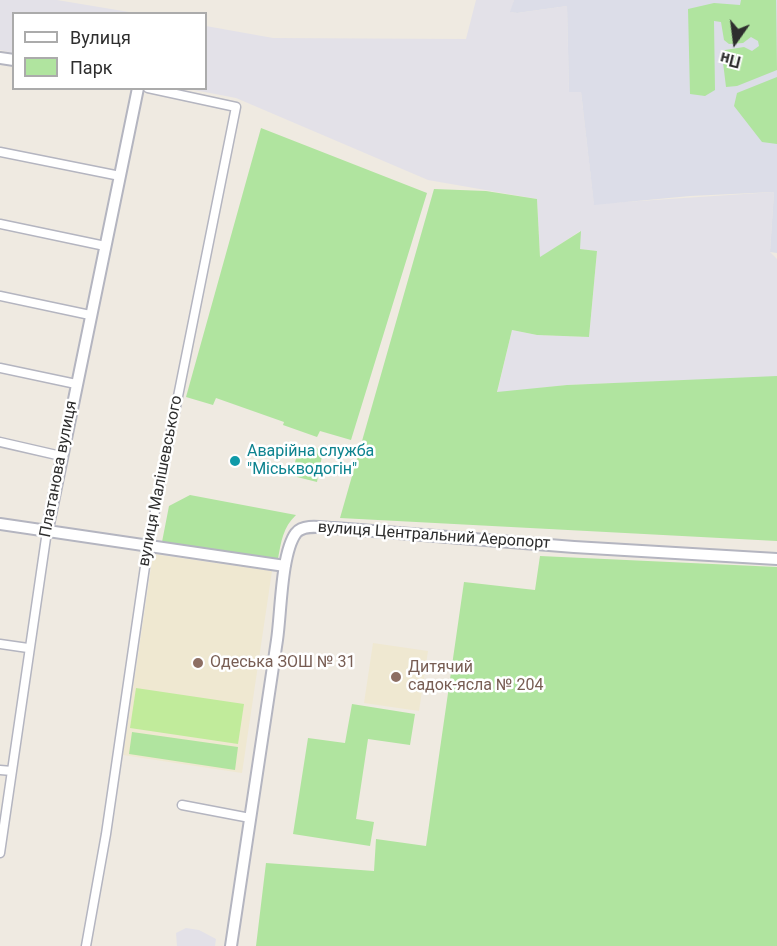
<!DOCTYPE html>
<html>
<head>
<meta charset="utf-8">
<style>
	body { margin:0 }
	#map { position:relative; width:777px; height:946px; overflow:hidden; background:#efeae1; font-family:Roboto,sans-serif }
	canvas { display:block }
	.legend { position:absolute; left:12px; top:12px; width:195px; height:78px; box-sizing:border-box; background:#fff; border:2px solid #ababab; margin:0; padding:8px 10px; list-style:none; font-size:18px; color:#2e2e2e }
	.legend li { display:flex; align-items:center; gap:12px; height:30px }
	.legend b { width:30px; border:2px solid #ababab }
	.north { position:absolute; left:705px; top:12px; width:60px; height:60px; -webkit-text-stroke:4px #fff; paint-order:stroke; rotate:194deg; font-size:16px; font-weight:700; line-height:24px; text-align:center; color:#2e2e2e }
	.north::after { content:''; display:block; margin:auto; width:21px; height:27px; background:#2e2e2e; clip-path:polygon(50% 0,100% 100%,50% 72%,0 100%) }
</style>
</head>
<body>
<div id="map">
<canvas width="777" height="946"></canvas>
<ul class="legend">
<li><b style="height:8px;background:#fff"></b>Вулиця</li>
<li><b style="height:16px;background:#b0e49f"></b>Парк</li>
</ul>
<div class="north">Пн</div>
</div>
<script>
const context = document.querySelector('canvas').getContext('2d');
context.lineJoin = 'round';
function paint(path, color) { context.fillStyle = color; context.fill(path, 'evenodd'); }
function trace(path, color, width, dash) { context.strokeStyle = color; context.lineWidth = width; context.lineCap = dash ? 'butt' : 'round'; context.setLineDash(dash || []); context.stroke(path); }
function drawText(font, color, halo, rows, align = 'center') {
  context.font = font + ' Roboto,sans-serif'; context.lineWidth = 5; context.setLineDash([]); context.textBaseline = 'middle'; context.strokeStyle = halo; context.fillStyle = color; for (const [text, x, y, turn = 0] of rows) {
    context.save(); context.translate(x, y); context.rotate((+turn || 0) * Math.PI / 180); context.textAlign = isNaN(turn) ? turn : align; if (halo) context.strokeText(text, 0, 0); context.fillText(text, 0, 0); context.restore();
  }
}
paint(new Path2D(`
	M 0,0 L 57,0 L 135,13 L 14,14 L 13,53 L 0,50 Z
	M 476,0 L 514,0 L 511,12 L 517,13 L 567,6 L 569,92 L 581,92 L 594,204 L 774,192 L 770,252 L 777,259 L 777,377 L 567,385 L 497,393 L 512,330 L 537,335 L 589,337 L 597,251 L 579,249 L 580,231 L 540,258 L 537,199 L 428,180 L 236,98 L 189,89 L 206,88 L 206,26 L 273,38 L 466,39 Z
	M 186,928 L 199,930 L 216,939 L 215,946 L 177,946 L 176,933 Z`), '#e3e1e8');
paint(new Path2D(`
	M 153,554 L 272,571 L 242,773 L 123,755 Z
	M 373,643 L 428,651 L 419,711 L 364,703 Z`), '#efe8d1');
paint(new Path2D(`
	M 514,0 L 777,0 L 777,253 L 770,252 L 774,192 L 690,196 L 594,205 L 581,92 L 569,92 L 567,6 L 517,13 L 510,12 Z`), '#dcdde8');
paint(new Path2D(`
	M 741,0 L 776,0 L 777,70 L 737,86 L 726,87 L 722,54 L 725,50 L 744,47 L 752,51 L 759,46 L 758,41 L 751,37 L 743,43 L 729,44 L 724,40 L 721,22 L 714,21 L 715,90 L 705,96 L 690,94 L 688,9 L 714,3 L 740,5 Z
	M 777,77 L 777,144 L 762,142 L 734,106 L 737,93 Z
	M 261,128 L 427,193 L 351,440 L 320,431 L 317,437 L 283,425 L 284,422 L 216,398 L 213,405 L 186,397 Z
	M 434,189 L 486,191 L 537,199 L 540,257 L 581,231 L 580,249 L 597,251 L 589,337 L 537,335 L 512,330 L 497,392 L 567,385 L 777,376 L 777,541 L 340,518 Z
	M 307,445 L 317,448 L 322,456 L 317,482 L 293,476 C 295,464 295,450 307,445 Z
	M 190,495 L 296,515 C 283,527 281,542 278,559 L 162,542 L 169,506 Z
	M 540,556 L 777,567 L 777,946 L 256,946 L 266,863 L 374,871 L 376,839 L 426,846 L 464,582 L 535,590 Z
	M 352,704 L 415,714 L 410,745 L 368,739 L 356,819 L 374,822 L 370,846 L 293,834 L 308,738 L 345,743 Z
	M 132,732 L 238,747 L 235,770 L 129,754 Z`), '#b0e49f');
paint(new Path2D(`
	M 136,688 L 244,704 L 238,744 L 130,728 Z`), '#c1eb9b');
const minor = new Path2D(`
	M 0,152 L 120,176
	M 0,224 L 105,246
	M 0,296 L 90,315
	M 0,368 L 76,384
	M 0,442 L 61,456
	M 0,644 L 28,648
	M 0,770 L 12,771
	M 182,805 L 250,818
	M 0,853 L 47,531
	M 86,946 L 106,834 L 148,546 L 236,107 L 148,88`);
const tertiary = new Path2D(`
	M 0,58 L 14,60
	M 0,524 L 285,566
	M 47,531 L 138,88
	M 231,946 C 246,844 262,742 277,640 C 281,614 281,553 296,533 C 304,523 324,528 335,528 L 574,547 L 777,559`);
trace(minor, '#b4b5c0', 11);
trace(tertiary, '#b4b5c0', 14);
trace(minor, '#fff', 8);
trace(tertiary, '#fff', 10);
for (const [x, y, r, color] of [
	[235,461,6,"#0f9aa8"],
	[198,663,6,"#8d6e63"],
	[396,677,6,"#8d6e63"]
]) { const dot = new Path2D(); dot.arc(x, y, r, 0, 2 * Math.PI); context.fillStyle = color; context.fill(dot); trace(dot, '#fff', 2); }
drawText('16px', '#0d838f', '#fff', [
	["Аварійна служба",247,452],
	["\"Міськводогін\"",247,470]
], 'left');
drawText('16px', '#2e2e2e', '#fff', [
	["Платанова вулиця",59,469,-79],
	["вулиця Малішевського",161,481,-79],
	["вулиця Центральний Аеропорт",434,536,4]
]);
drawText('16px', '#785e54', '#fff', [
	["Одеська ЗОШ № 31",210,663],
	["Дитячий",408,668],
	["садок-ясла № 204",408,686]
], 'left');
</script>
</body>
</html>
